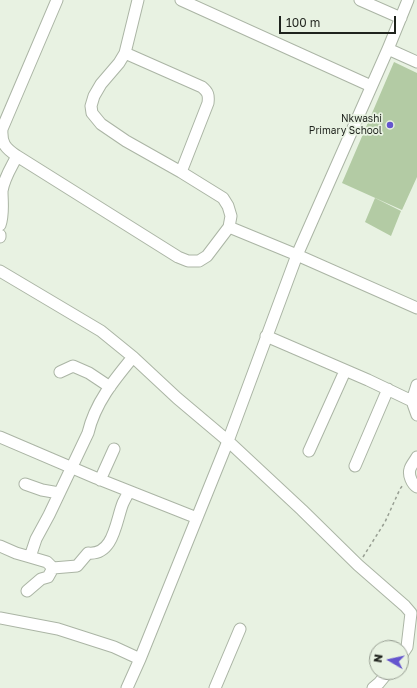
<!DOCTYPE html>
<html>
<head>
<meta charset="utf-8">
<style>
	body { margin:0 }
	#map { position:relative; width:417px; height:688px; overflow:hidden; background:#e8f2e2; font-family:"Golos Text",sans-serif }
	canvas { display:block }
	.north { position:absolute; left:369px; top:640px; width:40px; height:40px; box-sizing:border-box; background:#e8f2e2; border:1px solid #989f93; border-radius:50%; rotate:279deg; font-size:11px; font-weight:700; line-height:16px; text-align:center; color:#1f231d }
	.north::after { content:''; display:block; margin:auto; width:14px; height:18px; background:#6455ce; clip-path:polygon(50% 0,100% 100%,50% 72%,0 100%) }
	.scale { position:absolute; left:279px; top:16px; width:117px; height:18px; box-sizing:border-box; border:2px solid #1f231d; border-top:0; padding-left:5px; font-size:12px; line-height:14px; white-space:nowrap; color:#1f231d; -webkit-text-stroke:3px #e8f2e2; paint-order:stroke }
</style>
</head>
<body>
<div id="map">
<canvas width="417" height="688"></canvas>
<div class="north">N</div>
<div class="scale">100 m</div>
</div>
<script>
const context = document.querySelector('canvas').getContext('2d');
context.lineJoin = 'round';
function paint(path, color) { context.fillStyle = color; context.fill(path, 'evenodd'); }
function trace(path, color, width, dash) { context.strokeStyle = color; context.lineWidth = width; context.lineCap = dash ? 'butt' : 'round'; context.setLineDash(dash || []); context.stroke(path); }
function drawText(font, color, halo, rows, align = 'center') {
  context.font = font + ' "Golos Text",sans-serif'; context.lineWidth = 3.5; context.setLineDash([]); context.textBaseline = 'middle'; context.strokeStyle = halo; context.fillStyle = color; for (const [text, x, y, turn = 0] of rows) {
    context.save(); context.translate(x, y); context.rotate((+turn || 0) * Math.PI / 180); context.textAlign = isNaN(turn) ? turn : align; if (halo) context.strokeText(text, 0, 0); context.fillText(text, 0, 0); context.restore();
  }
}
paint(new Path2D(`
	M 394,62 L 417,73 L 417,177 L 402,210 L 342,183 Z
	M 375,198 L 401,211 L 391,236 L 365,222 Z`), '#b3cba4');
const minor = new Path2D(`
	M 57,0 L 2,129 C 1,143 5,148 17,156 L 178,257 L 188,261 L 199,261 L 207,256 L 229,227 L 231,216 L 228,206 L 223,198 L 181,172 L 126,141 L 101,124 L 92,113 L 91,106 L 94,96 L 101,84 L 119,63 L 125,53 L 138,0
	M 181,0 L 371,86
	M 360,0 L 401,18
	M 388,49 L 417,62
	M 125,53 L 202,87 C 208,92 209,95 208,103 L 181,172
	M 0,225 C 4,214 2,202 2,191 C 4,178 11,168 17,156
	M 229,227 L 297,255 L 417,308
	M 0,235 L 0,237
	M 0,271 L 101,331 L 133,357 L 177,398 L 228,441 L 302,510 L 358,565 L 405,606 L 411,613 L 407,647 L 401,656
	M 266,336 L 368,380 L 412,401 L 417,385
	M 60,372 L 73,366 L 89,373 L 110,387
	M 412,401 L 417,415
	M 0,437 L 96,478 L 197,518
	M 309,451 L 345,371
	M 417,457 C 415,461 411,465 410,469 C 408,475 412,484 417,487
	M 355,466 L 388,389
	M 100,480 L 114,449
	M 25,484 L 42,490 L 59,493
	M 0,546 L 16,553 L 30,557 L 36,539 L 49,515 L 88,433 C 95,403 114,380 133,357
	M 30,557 L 47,562 L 53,568 L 77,566 L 88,553 C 114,556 116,520 123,503 C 125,499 127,495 129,492
	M 27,591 L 41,579 L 48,577 L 53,568
	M 0,618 L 58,629 L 114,647 L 140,659
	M 127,688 L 140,659 L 228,441 L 297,255 L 388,49 L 408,0
	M 215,688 L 240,629
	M 373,688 L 379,683 L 388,672`);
trace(minor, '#abb5a5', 13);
trace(new Path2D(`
	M 363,557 L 385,522 L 400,489 L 403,485`), '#979e92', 1.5, [3, 3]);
trace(minor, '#fff', 11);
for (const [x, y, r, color] of [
	[390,125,4,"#6455ce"]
]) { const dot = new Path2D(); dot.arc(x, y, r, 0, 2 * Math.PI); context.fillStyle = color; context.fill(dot); trace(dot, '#e8f2e2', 1.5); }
drawText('10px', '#1f231d', '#e8f2e2', [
	["Nkwashi",382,119],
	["Primary School",382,131]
], 'right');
</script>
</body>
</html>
